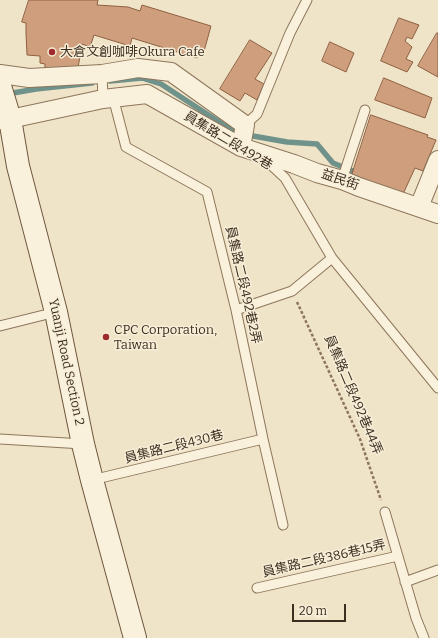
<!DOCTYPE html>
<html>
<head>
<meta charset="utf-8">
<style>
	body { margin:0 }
	#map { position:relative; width:438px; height:638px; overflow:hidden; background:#f0e4c8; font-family:Bitter,serif }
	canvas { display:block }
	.scale { position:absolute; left:292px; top:604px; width:54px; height:18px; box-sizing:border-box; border:2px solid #3d2e20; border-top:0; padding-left:5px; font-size:12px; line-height:14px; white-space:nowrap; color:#3d2e20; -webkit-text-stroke:3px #f7eed8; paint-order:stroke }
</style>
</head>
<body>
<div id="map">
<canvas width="438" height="638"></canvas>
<div class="scale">20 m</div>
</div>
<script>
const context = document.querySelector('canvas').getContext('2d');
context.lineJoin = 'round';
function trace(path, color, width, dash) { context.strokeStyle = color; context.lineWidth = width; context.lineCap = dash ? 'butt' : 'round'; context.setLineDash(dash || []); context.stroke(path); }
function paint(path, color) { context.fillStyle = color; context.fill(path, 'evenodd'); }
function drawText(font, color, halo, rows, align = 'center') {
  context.font = font + ' Bitter,"Noto Sans TC",serif'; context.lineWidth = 3; context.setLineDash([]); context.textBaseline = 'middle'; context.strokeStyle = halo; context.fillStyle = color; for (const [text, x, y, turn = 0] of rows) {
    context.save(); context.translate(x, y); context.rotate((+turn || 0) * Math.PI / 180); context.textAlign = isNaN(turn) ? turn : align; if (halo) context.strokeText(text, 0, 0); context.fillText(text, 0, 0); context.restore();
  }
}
trace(new Path2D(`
	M 110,81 L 142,78 L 161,84 L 236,133 L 287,142 L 317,144 L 333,163 L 360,174
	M 7,94 L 36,89 L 92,83`), '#6f938a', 5.5);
const building = new Path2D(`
	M 29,0 L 98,0 L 97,5 L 128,7 L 140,11 L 142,5 L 211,26 L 203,55 L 199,54 L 197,58 L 132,38 L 130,46 L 94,35 L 90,47 L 82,44 L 78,68 L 45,70 L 45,64 L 40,63 L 40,56 L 27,55 L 26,33 L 26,23 L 22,22 Z
	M 399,18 L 419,25 L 412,39 L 407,37 L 405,41 L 412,47 L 406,59 L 413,62 L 407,72 L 381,61 Z
	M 437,33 L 438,33 L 438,77 L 418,66 Z
	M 250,40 L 272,53 L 255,79 L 264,84 L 257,100 L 245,93 L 240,101 L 220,89 Z
	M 330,42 L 354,53 L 346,72 L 322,61 Z
	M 384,78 L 432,98 L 425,118 L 375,100 Z
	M 371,115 L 428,135 L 427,137 L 436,140 L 423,171 L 415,168 L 403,194 L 352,175 Z`);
paint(building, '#cf9f7d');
trace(building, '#8d5f41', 1);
const lane = new Path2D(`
	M 102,74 L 103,99
	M 113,97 L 126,147 L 207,192 L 236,310 L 263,439 L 283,525
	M 245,125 L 257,114 L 290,33 L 307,0
	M 263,160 L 270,164 L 285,178 L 332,258 L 438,388
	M 342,180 L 365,110
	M 236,310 L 292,291 L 332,258
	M 0,326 L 56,312
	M 0,439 L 83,444
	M 92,480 L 263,439
	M 385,512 L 416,618 L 424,638
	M 405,582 L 438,570
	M 257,588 L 398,556`);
const street = new Path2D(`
	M 0,74 L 29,78 L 102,74 L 138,68 L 171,72 L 245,125 L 241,147
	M 0,120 L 10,119 L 103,99 L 147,94 L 241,147 L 294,164 L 317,173 L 342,180 L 359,187 L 438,214
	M 419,207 L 438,160`);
const secondary = new Path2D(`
	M 0,86 L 10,119 L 18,166 L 56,312 L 83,444 L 92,480 L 135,638`);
trace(lane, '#8d765c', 11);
trace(street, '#8d765c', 20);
trace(secondary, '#6f573f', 24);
trace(new Path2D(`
	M 297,302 L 360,439 L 381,500`), '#8d765c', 2.5, [3, 2]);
trace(lane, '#faf1dc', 9);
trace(street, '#faf1dc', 18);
trace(secondary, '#faf1dc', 22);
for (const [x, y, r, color] of [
	[52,52,4,"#9e2a2b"],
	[106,337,4,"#9e2a2b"]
]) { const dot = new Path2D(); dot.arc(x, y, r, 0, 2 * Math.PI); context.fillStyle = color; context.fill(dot); trace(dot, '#f7eed8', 1.5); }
drawText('13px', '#3d2e20', '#f7eed8', [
	["大倉文創咖啡Okura Cafe",60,52],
	["CPC Corporation,",114,330],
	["Taiwan",114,345]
], 'left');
drawText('13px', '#3d2e20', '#f7eed8', [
	["員集路二段492巷",228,141,31],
	["益民街",340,180,19],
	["員集路二段492巷2弄",243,285,77],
	["Yuanji Road Section 2",66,362,78],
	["員集路二段492巷44弄",353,395,67],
	["員集路二段430巷",174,447,-14],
	["員集路二段386巷15弄",324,559,-13]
]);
</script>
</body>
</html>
